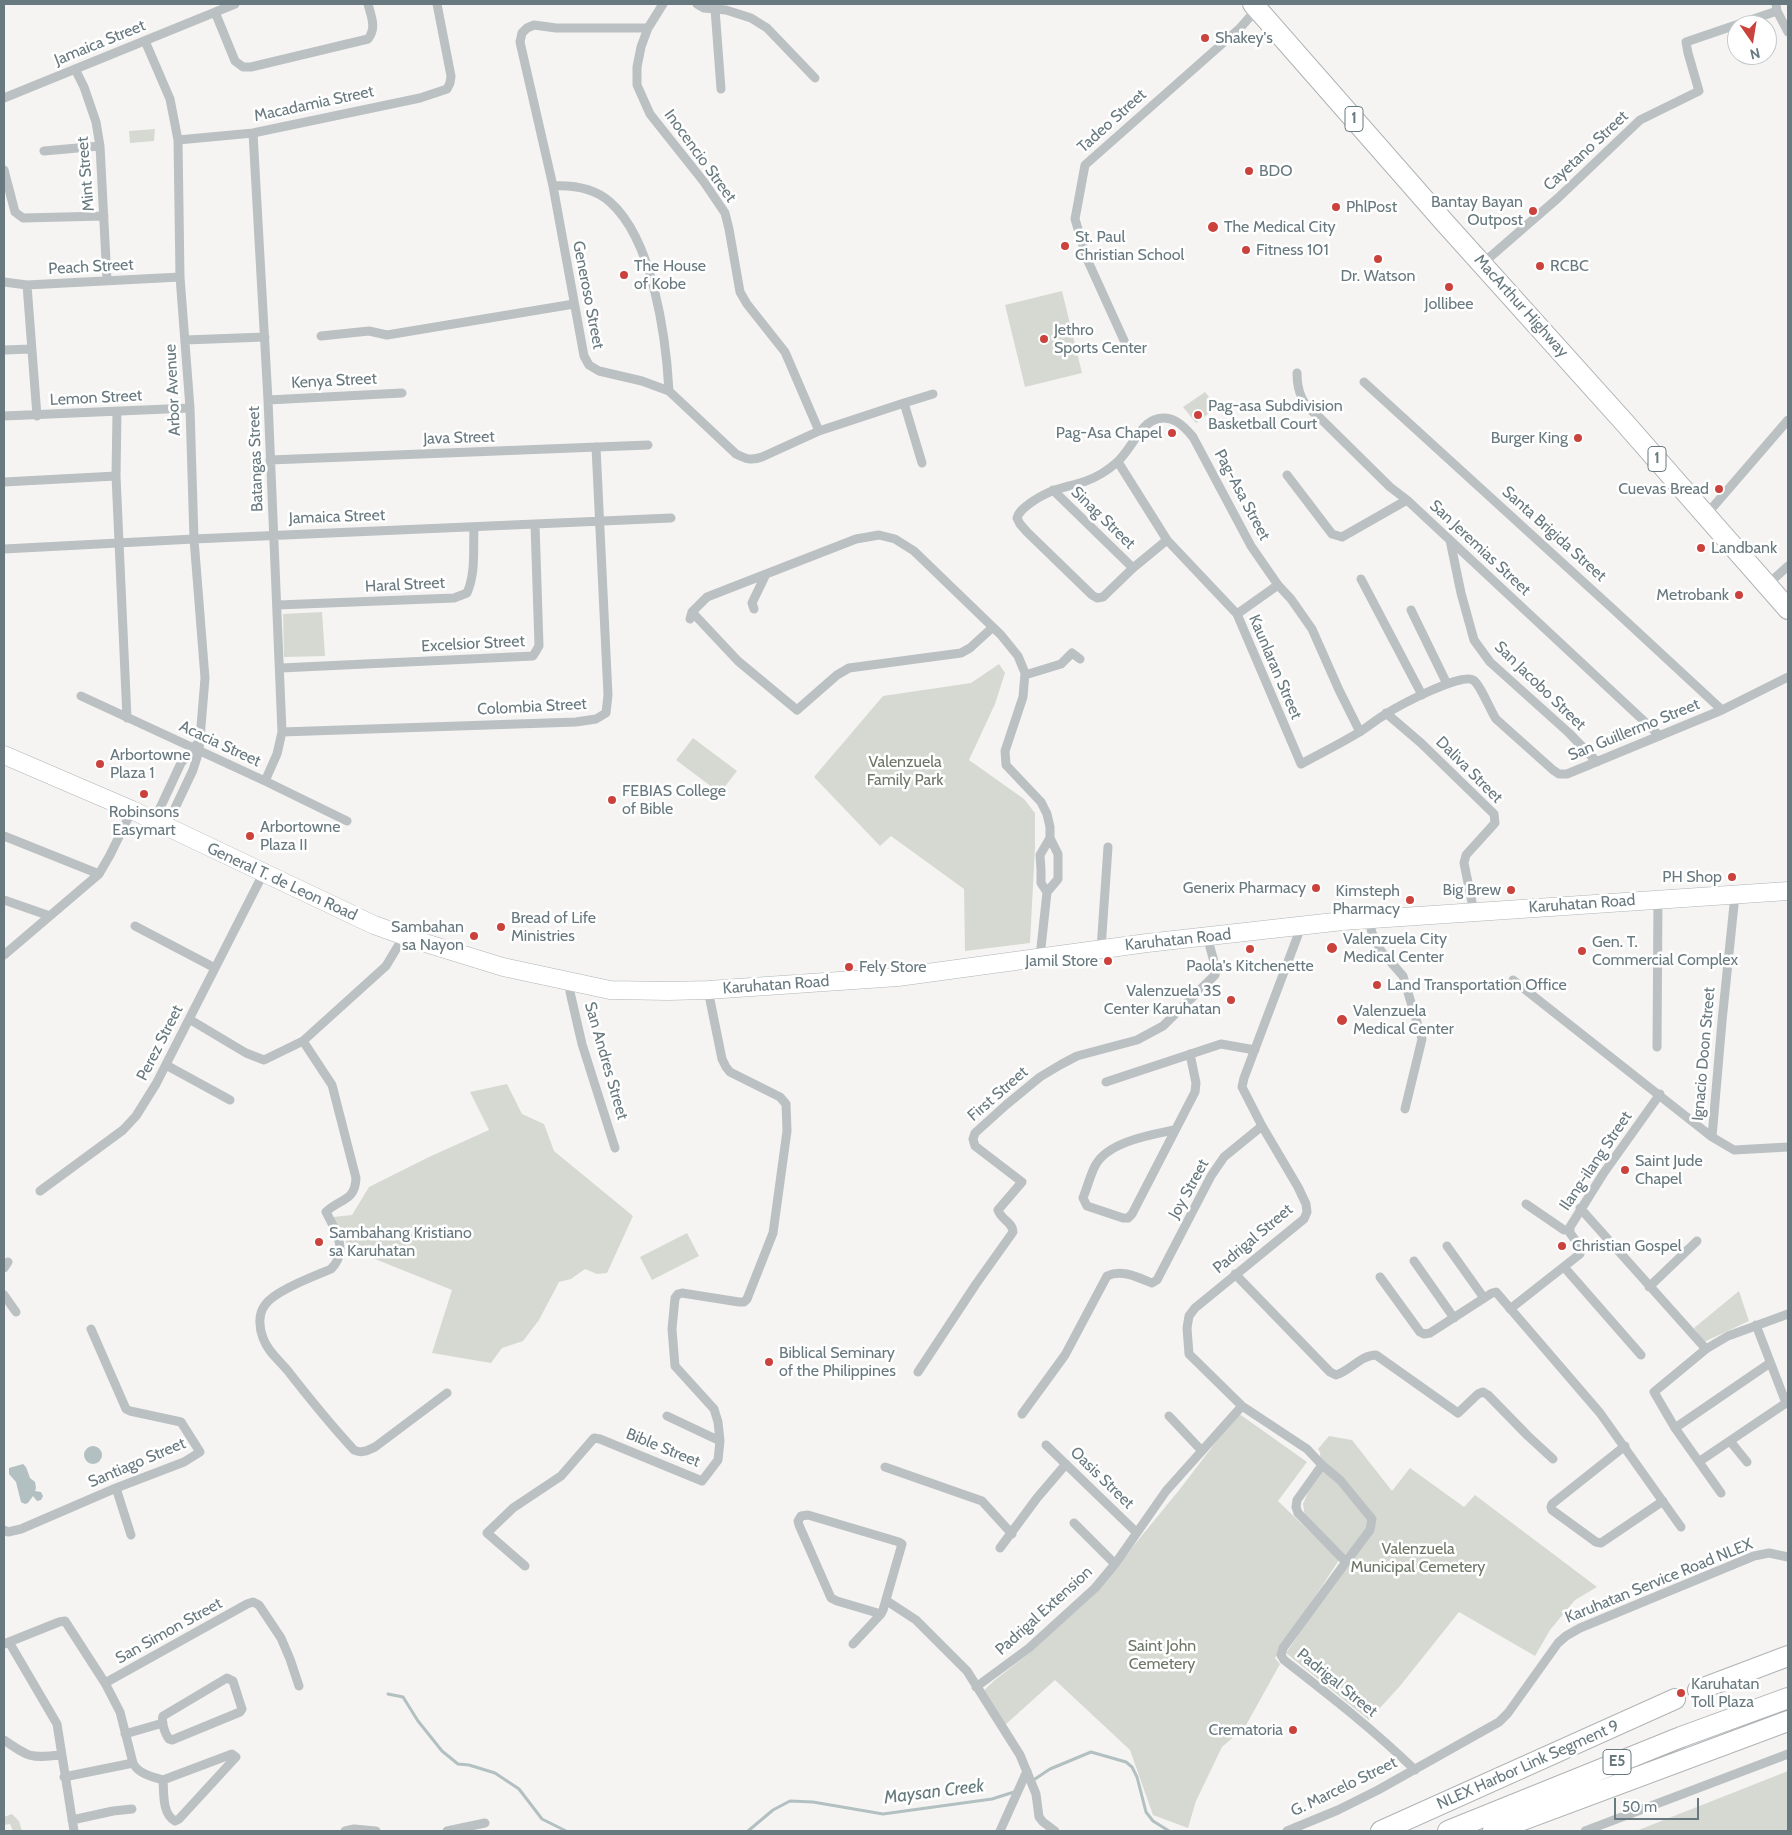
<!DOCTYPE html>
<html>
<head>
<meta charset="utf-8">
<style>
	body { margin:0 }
	#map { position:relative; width:1792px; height:1835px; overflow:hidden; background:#f5f4f2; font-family:Cabin,sans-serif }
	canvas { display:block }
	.frame { position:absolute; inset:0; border:5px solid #68797f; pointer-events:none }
	.north { position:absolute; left:1727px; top:15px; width:50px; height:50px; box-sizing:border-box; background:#fff; border:1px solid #c3c9cc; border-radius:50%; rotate:167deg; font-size:14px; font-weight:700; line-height:20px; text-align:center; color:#68797f }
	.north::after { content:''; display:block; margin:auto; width:18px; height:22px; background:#cb413c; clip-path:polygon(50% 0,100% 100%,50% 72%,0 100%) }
	.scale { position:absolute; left:1614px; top:1798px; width:85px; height:22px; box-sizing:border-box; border:2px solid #68797f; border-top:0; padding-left:6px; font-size:15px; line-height:18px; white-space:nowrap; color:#68797f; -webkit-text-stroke:4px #fff; paint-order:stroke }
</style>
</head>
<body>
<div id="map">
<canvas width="1792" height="1835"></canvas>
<div class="frame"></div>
<div class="north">N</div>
<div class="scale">50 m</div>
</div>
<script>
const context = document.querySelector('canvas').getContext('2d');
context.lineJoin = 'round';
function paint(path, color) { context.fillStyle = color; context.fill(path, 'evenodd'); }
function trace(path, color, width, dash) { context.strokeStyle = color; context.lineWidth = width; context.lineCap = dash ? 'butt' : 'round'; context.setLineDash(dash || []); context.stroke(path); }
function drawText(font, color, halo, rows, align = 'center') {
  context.font = font + ' Cabin,sans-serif'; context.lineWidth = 5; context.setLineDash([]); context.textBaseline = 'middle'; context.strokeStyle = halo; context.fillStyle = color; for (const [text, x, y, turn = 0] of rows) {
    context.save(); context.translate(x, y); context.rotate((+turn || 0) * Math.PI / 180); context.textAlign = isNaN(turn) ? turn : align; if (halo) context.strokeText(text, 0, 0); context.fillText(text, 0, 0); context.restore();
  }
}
paint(new Path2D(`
	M 155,129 L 154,141 L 130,143 L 129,131 Z
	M 1062,291 L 1082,373 L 1025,387 L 1005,305 Z
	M 1205,392 L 1217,407 L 1196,423 L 1183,407 Z
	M 322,612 L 325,656 L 284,657 L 283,614 Z
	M 999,664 L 1005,673 L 995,704 L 969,760 L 1024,799 L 1035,813 L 1035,847 L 1030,943 L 965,951 L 964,889 L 891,836 L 880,846 L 814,777 L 883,696 L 971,683 Z
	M 693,738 L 737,771 L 720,793 L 676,760 Z
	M 507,1084 L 522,1114 L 544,1124 L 554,1151 L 633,1216 L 607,1273 L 597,1274 L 585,1269 L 571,1279 L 559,1282 L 539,1320 L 523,1341 L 502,1348 L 491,1363 L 432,1353 L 452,1290 L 365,1255 L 347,1244 L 333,1217 L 352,1215 L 369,1187 L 429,1157 L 489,1130 L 470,1092 Z
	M 687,1233 L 699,1256 L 652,1280 L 640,1257 Z
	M 1739,1291 L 1749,1321 L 1704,1342 L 1694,1328 Z
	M 1238,1413 L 1307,1462 L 1278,1501 L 1339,1560 L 1275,1658 L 1280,1664 L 1245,1727 L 1222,1747 L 1196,1801 L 1188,1828 L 1153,1815 L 1130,1750 L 1055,1680 L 1005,1725 L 982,1692 L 995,1680 L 1032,1651 L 1094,1594 L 1180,1489 Z
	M 1329,1436 L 1352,1440 L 1392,1491 L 1410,1468 L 1464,1507 L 1475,1495 L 1597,1587 L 1575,1600 L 1550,1630 L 1535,1656 L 1459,1612 L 1400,1686 L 1369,1720 L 1286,1653 L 1349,1560 L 1305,1516 L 1303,1504 L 1308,1492 L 1321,1472 L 1320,1452 L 1318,1449 Z
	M 1788,1771 L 1788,1831 L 1636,1831 Z
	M 12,1814 L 19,1821 L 22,1831 L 13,1831 L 10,1824 L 4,1825 L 4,1817 Z`), '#d6d9d2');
paint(new Path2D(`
	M84 1455a9 9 0 1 1 18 0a9 9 0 1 1-18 0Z
	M 23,1464 L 26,1467 L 30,1478 L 35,1482 L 36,1488 L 35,1491 L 41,1492 L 43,1496 L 41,1500 L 37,1501 L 33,1496 L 28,1503 L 25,1504 L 21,1502 L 16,1482 L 9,1474 L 9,1468 Z`), '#b2c0c1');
trace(new Path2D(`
	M 388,1694 L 403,1697 L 418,1721 L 442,1751 L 458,1764 L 469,1765 L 495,1773 L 519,1789 L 542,1819 L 566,1831
	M 1035,1779 L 1050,1769 L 1091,1752 L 1126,1762 L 1132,1767 L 1137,1777 L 1146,1812 L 1153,1821 L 1169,1831
	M 748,1831 L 773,1810 L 790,1801 L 813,1802 L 883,1814 L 992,1799 L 1014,1792`), '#b2c0c1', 3);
const major = new Path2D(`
	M 4,755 L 132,810 L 374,925 L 422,942 L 503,967 L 610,990 L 668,991 L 708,990 L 898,977 L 1147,943 L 1343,921 L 1788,891`);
const highway = new Path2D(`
	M 1253,4 L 1445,223 L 1624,422 L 1788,609
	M 1698,1690 L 1788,1656
	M 1381,1831 L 1675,1699
	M 1448,1831 L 1681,1737 L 1788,1698
	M 1493,1831 L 1788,1721`);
trace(major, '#afb4b6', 19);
trace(highway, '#afb3b5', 22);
trace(new Path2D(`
	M 663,4 L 648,28 L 641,47 L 637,67 L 637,85 L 650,114 L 704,182 L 725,213 L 729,229 L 740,292 L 747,304 L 785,352 L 819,431
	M 697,4 L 704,8 L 726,10 L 751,18 L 767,28 L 815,78
	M 1776,4 L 1777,11 L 1788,32
	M 715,9 L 721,89
	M 215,12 L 235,61 L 243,67 L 251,67 L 368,39 C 377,28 371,16 368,4
	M 648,28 L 556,28 L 534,25 L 527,28 L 522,33 L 520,42 L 553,186 L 584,356 L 589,365 L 599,371 L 642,381 L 669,391 L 736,454 C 746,459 751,461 762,457 L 819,431 L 904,403 L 922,463
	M 145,41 L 170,99 L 178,140 L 180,277 L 190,408 L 194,539 L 205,678 L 199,751 L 193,770 L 166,827
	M 75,69 L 84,87 L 96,122 L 100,146 L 107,280
	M 4,98 L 235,4
	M 253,133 L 268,400 L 282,732 L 277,754 L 265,781
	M 178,140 L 253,133 L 420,98 L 447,89 L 450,83 L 451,76 L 437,4
	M 44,151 L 100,146
	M 4,170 L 15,212 L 23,218 L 104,216
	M 553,186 C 574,185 594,188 610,202 C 653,240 666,337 669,391
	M 1482,264 L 1558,198 L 1640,120 L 1699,91 L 1688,53 L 1686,42 L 1777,11
	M 4,282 L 27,285 L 180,277
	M 27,285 L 37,416
	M 321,336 L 369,331 L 387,335 L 574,304
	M 185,340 L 265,337
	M 1127,347 L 1087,259 L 1075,219 L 1085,165 L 1240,28 L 1257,9
	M 4,350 L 31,349
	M 1297,373 C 1297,391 1302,405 1317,415 L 1390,487 L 1407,500 L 1660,736
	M 1364,382 L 1613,609 L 1722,710
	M 268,400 L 402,393
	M 904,403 L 933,394
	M 117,412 L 116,476 L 127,718
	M 4,416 L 190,408
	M 270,460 L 648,445
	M 1118,462 L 1167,540 L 1237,614 L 1301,764 C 1321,753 1342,743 1361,731 C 1369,726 1377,719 1386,714 C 1398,706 1462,672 1473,680 C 1480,684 1490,710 1496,719 L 1553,770 L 1559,774 L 1567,774 L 1722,710 L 1788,677
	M 1287,475 L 1332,534 L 1342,537 L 1407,500
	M 4,482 L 116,476
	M 1053,490 L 1133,568
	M 1706,515 L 1788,420
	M 1167,540 L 1133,568 L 1103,597 L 1097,598 L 1092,595 L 1027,532 L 1020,524 L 1017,518 C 1019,511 1024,508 1029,504 C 1051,488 1062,489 1086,481 C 1097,477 1107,471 1116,463 C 1129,453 1139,426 1154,420 C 1171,413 1183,425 1193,437 L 1251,546 L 1278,585 L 1291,599 L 1312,629 L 1339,690 L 1360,732
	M 1450,540 L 1461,593 L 1474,640 L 1490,662 L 1569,733 L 1597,762
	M 4,549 L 194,539 L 671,518
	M 1361,579 L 1422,695
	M 1767,585 L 1788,566
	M 278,605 L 454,598 L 467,593 C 476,573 473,548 474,527
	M 754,609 L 752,603 L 766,574
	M 1411,610 L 1447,684
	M 692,612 L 738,661 L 797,710 L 837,675 L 849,668 L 961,653 L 970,648 L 993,627
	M 1237,614 L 1278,585
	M 690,619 L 692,612 L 707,597 L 856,539 L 879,535 L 895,539 L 914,551 L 1001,635 L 1018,656 L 1025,673 L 1023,697 L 1005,751 L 1006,765 L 1041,802 L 1047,814 L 1050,827 L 1050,838 L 1040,855 L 1041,870 L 1041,883 L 1047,892
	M 281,668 L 533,656 L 539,646 L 535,524
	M 1025,675 L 1061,664 L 1072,653 L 1080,659
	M 81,696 L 265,781 L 347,821
	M 1386,713 L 1421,743 L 1494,814 L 1495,823 L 1466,855 L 1464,863 L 1474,912
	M 282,732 L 576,722 L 596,719 L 606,713 L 608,695 L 596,447
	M 154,821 L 181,763 L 197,744
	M 4,836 L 99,874
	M 4,900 L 50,916
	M 1369,919 L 1372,933 L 1381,951 L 1403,976 L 1422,1039 L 1405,1109
	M 135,926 L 215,968
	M 1301,927 L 1244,1078 L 1242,1087 L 1262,1126 L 1298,1187 L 1306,1204 L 1307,1212 L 1304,1219 L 1195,1308 L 1189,1316 L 1187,1328 L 1189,1354 L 1242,1406 L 1307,1449 L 1322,1465 L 1340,1480 L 1372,1519 L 1370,1530 L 1346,1562
	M 404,936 L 386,966 L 303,1041 L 332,1085 L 356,1178 C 355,1202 340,1198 326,1212 C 336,1231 349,1251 331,1269 C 315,1276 274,1291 265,1305 C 258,1314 259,1328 263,1338 C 268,1352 279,1360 288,1371 C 309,1398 331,1425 354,1450 C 362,1454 368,1450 375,1447 L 447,1393
	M 1101,949 L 1108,847
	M 4,955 L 99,874 L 110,855 L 132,810
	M 1040,957 L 1047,892 L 1058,879 L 1058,854 L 1050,838
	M 1513,980 L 1712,1137 L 1734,1150 L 1788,1147
	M 571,981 L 570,992 L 582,1044 L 615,1148
	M 189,1019 L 246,1053 L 264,1060 L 303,1041
	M 1657,1047 L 1658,899
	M 166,1065 L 230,1100
	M 1106,1082 L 1221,1044 L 1255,1050
	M 1174,1130 C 1150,1135 1107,1142 1095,1166 C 1090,1176 1087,1188 1083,1198 L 1087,1206 L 1123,1218 L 1128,1218 L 1132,1214 L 1195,1092 L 1196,1083 L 1190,1054
	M 1712,1137 L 1722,1021 L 1735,895
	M 40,1191 L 123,1130 L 136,1116 L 156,1084 L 263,874
	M 1526,1204 L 1564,1230 L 1570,1230
	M 1580,1208 L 1706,1349
	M 1447,1246 L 1484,1298
	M 1414,1261 L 1454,1318
	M 1564,1267 L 1641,1355
	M 4,1268 L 8,1262
	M 1235,1274 L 1330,1372 L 1336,1375 C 1350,1371 1361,1355 1376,1355 L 1458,1413 L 1478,1394 L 1483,1392 L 1488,1395 L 1528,1436 L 1553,1459
	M 1380,1277 L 1420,1332 L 1424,1334 L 1430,1333 L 1492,1293 L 1496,1292 L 1600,1413 L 1681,1527
	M 1649,1287 L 1697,1241
	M 4,1295 L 16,1312
	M 1510,1309 L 1580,1254 L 1581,1248 L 1570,1233 L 1570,1227 L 1603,1174 L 1660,1094
	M 1756,1325 L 1786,1403 L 1788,1404
	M 918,1372 L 976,1284 L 1013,1232 C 1013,1222 1001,1220 998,1210 L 1022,1182 L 975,1146 L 973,1139 L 975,1133 L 1006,1105 L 1040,1077 L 1060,1065 L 1077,1056 L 1137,1040 L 1163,1026 L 1215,975 L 1216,969 L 1207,936
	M 1022,1414 L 1065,1355 L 1107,1276 C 1122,1269 1137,1277 1152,1283 L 1157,1280 L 1211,1176 L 1224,1157 L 1262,1126
	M 667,1416 L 720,1441
	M 1169,1416 L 1201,1450
	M 1675,1428 L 1770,1363
	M 1730,1441 L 1747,1462
	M 1046,1445 L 1136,1532
	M 1625,1446 L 1552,1504 L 1551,1507 L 1552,1510 L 1596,1542 L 1601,1543 L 1663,1501
	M 1700,1461 L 1786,1403
	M 1322,1465 L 1297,1500 L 1296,1507 L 1298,1513 L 1346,1562 L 1283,1648 L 1281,1655 L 1284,1660 C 1329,1695 1374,1730 1415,1770
	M 885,1467 L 982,1501 L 1012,1534
	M 116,1488 L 131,1535
	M 1721,1493 L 1675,1428 L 1654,1392 L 1706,1349 L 1728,1336 L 1788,1314
	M 1074,1523 L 1115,1564
	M 4,1530 L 8,1532 L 21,1529 L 116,1488 L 184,1462 L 200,1452 L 181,1422 L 130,1411 L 126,1409 L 91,1329
	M 1000,1548 L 1037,1498 L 1066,1464
	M 525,1566 L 487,1533 L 513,1508 L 561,1476 L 594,1438 L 600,1439 L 702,1481 L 718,1460 L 720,1441 L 718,1422 L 714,1409 L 675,1366 L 672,1329 L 675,1298 L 678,1294 L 682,1293 L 739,1302 L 744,1302 L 747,1299 L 773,1233 L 787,1131 L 786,1104 L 780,1097 L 730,1072 L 726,1067 L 722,1059 L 708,990
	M 887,1601 L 916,1620 L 967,1671 L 1020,1755 L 1036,1794 L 1039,1817 L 1043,1822 L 1055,1831
	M 9,1642 L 57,1724 L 74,1831
	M 4,1644 L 59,1622 L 65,1621 L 105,1683 L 120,1712 L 133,1763 C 138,1774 153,1777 163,1780 L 232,1754 L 236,1757 L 179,1819 L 175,1821 C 162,1814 164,1793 163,1780
	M 853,1644 L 881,1614 L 883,1610 L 902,1544 L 899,1542 L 808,1515 L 801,1516 L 798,1521 L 799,1525 L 831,1598 L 837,1601 L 881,1614
	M 227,1678 L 233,1681 L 241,1706 L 242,1709 L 240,1712 L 172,1740 L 169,1739 C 165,1734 161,1722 163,1716 Z
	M 105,1683 L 247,1604 L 253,1602 L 259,1605 L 281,1638 L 290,1659 L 299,1686
	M 976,1687 L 1029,1648 L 1095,1588 L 1115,1564 L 1166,1491 L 1242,1406
	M 125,1734 L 163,1723
	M 4,1740 C 30,1758 30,1758 61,1755
	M 64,1777 L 133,1763
	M 72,1820 L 113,1811 L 132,1809
	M 345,1831 L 354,1829 L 376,1831
	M 447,1831 L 485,1823
	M 1000,1831 L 1027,1771
	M 1287,1831 L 1338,1810 L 1378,1790 L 1499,1722 L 1508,1713 L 1558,1643 L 1566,1636 L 1580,1628 L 1754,1556 L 1769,1553 L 1788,1557
	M 1585,1831 L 1788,1754`), '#bbc0c2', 9);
trace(major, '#fff', 18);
trace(highway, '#fff', 20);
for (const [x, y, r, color] of [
	[1205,38,5,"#cb413c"],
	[1249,171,5,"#cb413c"],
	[1336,207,5,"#cb413c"],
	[1533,211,5,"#cb413c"],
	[1213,227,6,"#cb413c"],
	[1065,246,5,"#cb413c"],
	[1246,250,5,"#cb413c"],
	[1378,259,5,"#cb413c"],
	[1540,266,5,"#cb413c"],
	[624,275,5,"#cb413c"],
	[1449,287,5,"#cb413c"],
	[1044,339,5,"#cb413c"],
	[1198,415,5,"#cb413c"],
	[1172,433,5,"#cb413c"],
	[1578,438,5,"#cb413c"],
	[1719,489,5,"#cb413c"],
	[1701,548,5,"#cb413c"],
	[1739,595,5,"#cb413c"],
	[100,764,5,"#cb413c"],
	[144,794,5,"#cb413c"],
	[612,800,5,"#cb413c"],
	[250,836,5,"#cb413c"],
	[1732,877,5,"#cb413c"],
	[1316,888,5,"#cb413c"],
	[1511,890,5,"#cb413c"],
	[1410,900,5,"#cb413c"],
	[501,927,5,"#cb413c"],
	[474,936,5,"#cb413c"],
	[1332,948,6,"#cb413c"],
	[1250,949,5,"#cb413c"],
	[1582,951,5,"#cb413c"],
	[1108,961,5,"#cb413c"],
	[849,967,5,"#cb413c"],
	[1377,985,5,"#cb413c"],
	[1231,1000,5,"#cb413c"],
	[1342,1020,6,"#cb413c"],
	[1625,1170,5,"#cb413c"],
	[319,1242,5,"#cb413c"],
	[1562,1246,5,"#cb413c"],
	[769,1362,5,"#cb413c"],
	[1681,1693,5,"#cb413c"],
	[1293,1730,5,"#cb413c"]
]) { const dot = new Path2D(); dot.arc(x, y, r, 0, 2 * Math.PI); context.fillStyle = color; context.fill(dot); trace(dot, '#fff', 2); }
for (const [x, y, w] of [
	[1354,119,18],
	[1657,459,18],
	[1617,1762,28]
]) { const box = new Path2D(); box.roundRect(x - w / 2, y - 12.5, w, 25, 4); context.fillStyle = '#fff'; context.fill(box); trace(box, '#68797f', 1); }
drawText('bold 15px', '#68797f', null, [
	["1",1354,119],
	["1",1657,459],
	["E5",1617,1762]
]);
drawText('16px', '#68797f', '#fff', [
	["Shakey's",1215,38],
	["BDO",1259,171],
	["Bantay Bayan",1523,202,"right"],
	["Outpost",1523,220,"right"],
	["PhlPost",1346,207],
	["The Medical City",1224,227],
	["St. Paul",1075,237],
	["Christian School",1075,255],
	["Fitness 101",1256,250],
	["The House",634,266],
	["of Kobe",634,284],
	["RCBC",1550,266],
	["Dr. Watson",1378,276,"center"],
	["Jollibee",1449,304,"center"],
	["Jethro",1054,330],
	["Sports Center",1054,348],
	["Pag-asa Subdivision",1208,406],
	["Basketball Court",1208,424],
	["Pag-Asa Chapel",1162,433,"right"],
	["Burger King",1568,438,"right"],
	["Cuevas Bread",1709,489,"right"],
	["Landbank",1711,548],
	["Metrobank",1729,595,"right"],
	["Arbortowne",110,755],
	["Plaza 1",110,773],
	["FEBIAS College",622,791],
	["of Bible",622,809],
	["Robinsons",144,812,"center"],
	["Easymart",144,830,"center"],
	["Arbortowne",260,827],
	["Plaza II",260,845],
	["PH Shop",1722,877,"right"],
	["Generix Pharmacy",1306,888,"right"],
	["Big Brew",1501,890,"right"],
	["Kimsteph",1400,891,"right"],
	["Pharmacy",1400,909,"right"],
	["Bread of Life",511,918],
	["Ministries",511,936],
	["Sambahan",464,927,"right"],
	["sa Nayon",464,945,"right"],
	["Valenzuela City",1343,939],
	["Medical Center",1343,957],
	["Gen. T.",1592,942],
	["Commercial Complex",1592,960],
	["Jamil Store",1098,961,"right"],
	["Paola's Kitchenette",1250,966,"center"],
	["Fely Store",859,967],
	["Land Transportation Office",1387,985],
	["Valenzuela 3S",1221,991,"right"],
	["Center Karuhatan",1221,1009,"right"],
	["Valenzuela",1353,1011],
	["Medical Center",1353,1029],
	["Saint Jude",1635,1161],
	["Chapel",1635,1179],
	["Sambahang Kristiano",329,1233],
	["sa Karuhatan",329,1251],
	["Christian Gospel",1572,1246],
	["Biblical Seminary",779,1353],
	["of the Philippines",779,1371],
	["Karuhatan",1691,1684],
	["Toll Plaza",1691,1702],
	["Crematoria",1283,1730,"right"]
], 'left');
drawText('16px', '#68797f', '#fff', [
	["Jamaica Street",100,43,-22],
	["Macadamia Street",314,104,-12],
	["Tadeo Street",1112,121,-42],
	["Cayetano Street",1586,151,-43],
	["Inocencio Street",700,156,54],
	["Mint Street",86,174,-95],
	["Peach Street",91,267,-3],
	["Generoso Street",588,295,79],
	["MacArthur Highway",1521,306,48],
	["Kenya Street",334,381,-3],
	["Arbor Avenue",173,390,-93],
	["Lemon Street",96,398,-3],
	["Java Street",459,438,-2],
	["Batangas Street",256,459,-92],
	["Pag-Asa Street",1242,495,62],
	["Jamaica Street",337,517,-2],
	["Sinag Street",1103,518,44],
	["Santa Brigida Street",1554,534,42],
	["San Jeremias Street",1480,548,43],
	["Haral Street",405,585,-3],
	["Excelsior Street",473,644,-3],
	["Kaunlaran Street",1275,667,67],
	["San Jacobo Street",1540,686,44],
	["Colombia Street",532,707,-3],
	["San Guillermo Street",1634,730,-22],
	["Acacia Street",220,744,25],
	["Daliva Street",1469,770,45],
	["General T. de Leon Road",282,882,25],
	["Karuhatan Road",1582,904,-4],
	["Karuhatan Road",1178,940,-6],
	["Karuhatan Road",776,985,-4],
	["Perez Street",160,1043,-63],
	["Ignacio Doon Street",1704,1054,-85],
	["San Andres Street",606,1061,74],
	["First Street",998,1094,-41],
	["Ilang-ilang Street",1596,1161,-56],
	["Joy Street",1189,1189,-61],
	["Padrigal Street",1253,1239,-40],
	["Bible Street",663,1448,22],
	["Santiago Street",137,1463,-23],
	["Oasis Street",1102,1478,44],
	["Karuhatan Service Road NLEX",1659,1581,-22],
	["Padrigal Extension",1044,1611,-42],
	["San Simon Street",169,1631,-29],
	["Padrigal Street",1337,1683,39],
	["NLEX Harbor Link Segment 9",1528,1765,-24],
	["G. Marcelo Street",1344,1787,-26]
]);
drawText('16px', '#6d7766', '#fff', [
	["Valenzuela",905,762],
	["Family Park",905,780],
	["Valenzuela",1418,1549],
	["Municipal Cemetery",1418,1567],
	["Saint John",1162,1646],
	["Cemetery",1162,1664]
]);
drawText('italic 18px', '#647a7c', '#fff', [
	["Maysan Creek",934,1792,-7]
]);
</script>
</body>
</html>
